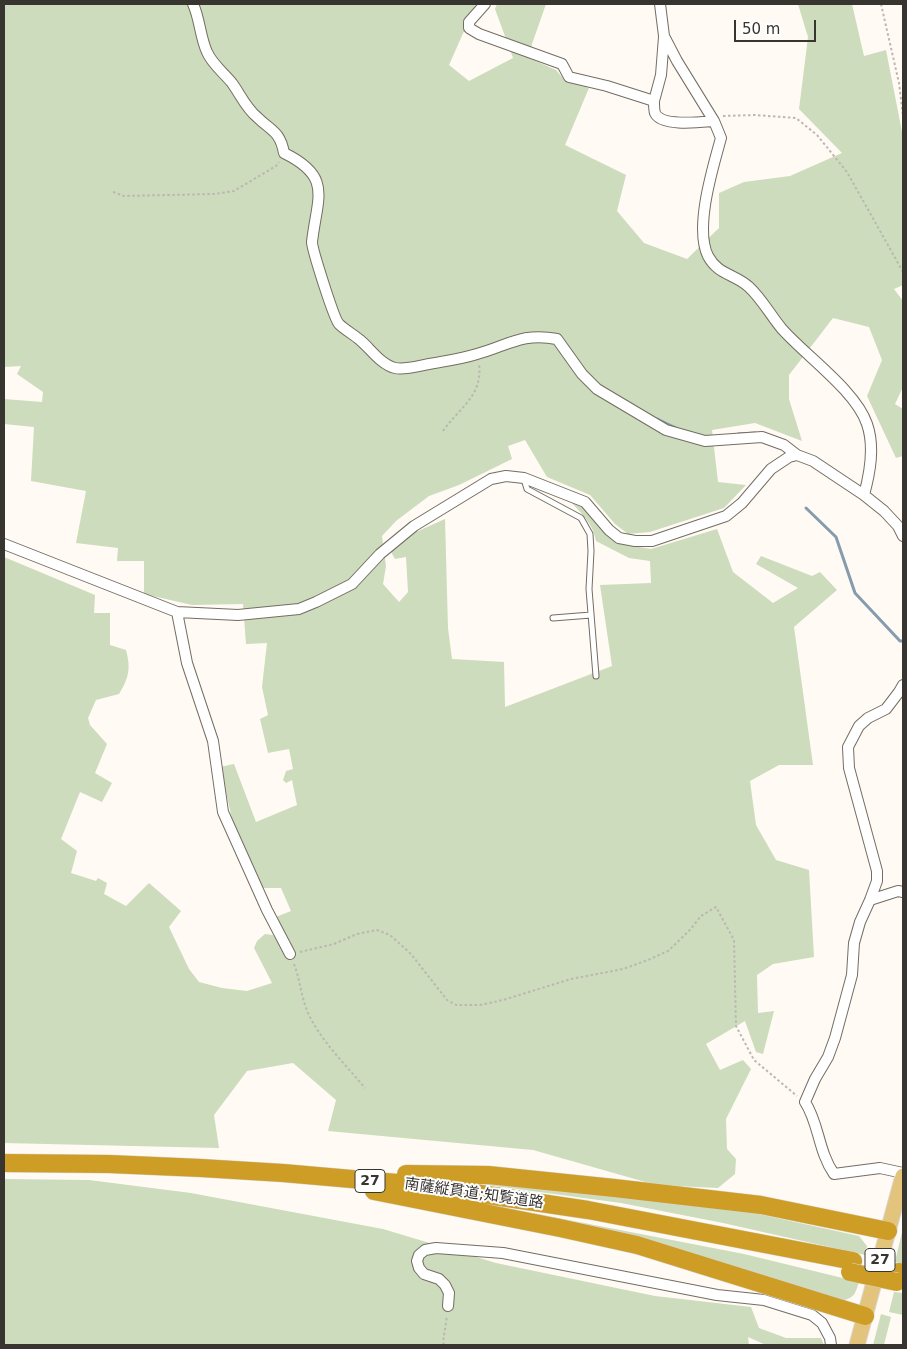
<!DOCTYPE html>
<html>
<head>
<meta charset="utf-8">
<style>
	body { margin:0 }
	#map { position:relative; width:907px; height:1349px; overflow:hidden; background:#fffaf3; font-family:"DejaVu Sans",sans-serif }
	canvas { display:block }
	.frame { position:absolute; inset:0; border:5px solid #383531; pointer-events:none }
	.scale { position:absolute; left:734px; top:20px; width:82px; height:22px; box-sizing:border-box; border:2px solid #383531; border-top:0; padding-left:6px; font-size:15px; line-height:18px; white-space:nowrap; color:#383531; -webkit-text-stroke:4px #fff; paint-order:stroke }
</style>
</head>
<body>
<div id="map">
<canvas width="907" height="1349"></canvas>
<div class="frame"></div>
<div class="scale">50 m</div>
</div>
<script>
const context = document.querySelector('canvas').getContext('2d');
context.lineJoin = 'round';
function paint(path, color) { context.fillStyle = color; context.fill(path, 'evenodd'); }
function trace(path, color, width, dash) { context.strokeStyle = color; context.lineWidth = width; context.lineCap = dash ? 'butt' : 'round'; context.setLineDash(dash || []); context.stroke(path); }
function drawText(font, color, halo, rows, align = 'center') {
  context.font = font + ' "DejaVu Sans","Noto Sans JP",sans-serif'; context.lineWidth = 4; context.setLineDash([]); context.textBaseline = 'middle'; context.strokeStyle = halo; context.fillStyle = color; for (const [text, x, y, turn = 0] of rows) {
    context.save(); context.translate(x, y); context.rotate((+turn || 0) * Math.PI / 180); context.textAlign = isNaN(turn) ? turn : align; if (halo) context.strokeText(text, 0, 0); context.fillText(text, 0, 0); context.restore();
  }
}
paint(new Path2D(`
	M 4,4 L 476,4 L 449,65 L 469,81 L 513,58 L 495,9 L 497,4 L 546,4 L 532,44 L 529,58 L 556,70 L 565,81 L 589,88 L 565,145 L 626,175 L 617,211 L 644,243 L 687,259 L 719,228 L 719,193 L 744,182 L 790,176 L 842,153 L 799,109 L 808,37 L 798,4 L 852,4 L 864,56 L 886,50 L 903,137 L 903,285 L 894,289 L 903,301 L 903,387 L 895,404 L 903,409 L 903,456 L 896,458 L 867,396 L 882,360 L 869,327 L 833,318 L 789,375 L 789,399 L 802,441 L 755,423 L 712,430 L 718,482 L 746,485 L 724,508 L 650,532 L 628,534 L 615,524 L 590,495 L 547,477 L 525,440 L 508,446 L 512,459 L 459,485 L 429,496 L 396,521 L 382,536 L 386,566 L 383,584 L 399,602 L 408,592 L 406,557 L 395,559 L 391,552 L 416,532 L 445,519 L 448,628 L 452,659 L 504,662 L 505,707 L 612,666 L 600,585 L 651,583 L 650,561 L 629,558 L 596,541 C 593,523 581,513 569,500 L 583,507 L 605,534 L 621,544 L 651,549 L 717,529 L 733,572 L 773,603 L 798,588 L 756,564 L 761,556 L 812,576 L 820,572 L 837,590 L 794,627 L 813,765 L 779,765 L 750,781 L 756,825 L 776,860 L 809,870 L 814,957 L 773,964 L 757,975 L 758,1013 L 774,1011 L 763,1054 L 756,1052 L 745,1021 L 706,1044 L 720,1070 L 743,1060 L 751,1069 L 726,1119 L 727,1149 L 736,1159 L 735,1174 L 718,1188 L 656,1185 L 533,1150 L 328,1131 L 336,1100 L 293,1063 L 247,1071 L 214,1115 L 219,1148 L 4,1143 L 4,557 L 95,595 L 94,613 L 110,613 L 110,645 L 126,650 C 131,668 129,678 119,694 L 96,700 L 88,718 L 90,725 L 107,744 L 95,773 L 112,783 L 102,802 L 80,792 L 61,839 L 77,851 L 71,873 L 96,881 L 98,878 L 107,883 L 104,894 L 126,906 L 149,883 L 181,911 L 169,927 L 189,969 L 199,982 L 222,988 L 247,991 L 272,983 L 254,948 L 257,941 L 265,934 L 273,935 L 288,958 L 295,956 L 276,917 L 291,911 L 281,888 L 260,888 L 234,827 L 220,767 L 234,764 L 256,822 L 297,805 L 292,780 L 286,783 L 283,780 L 286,771 L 293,769 L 289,749 L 268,753 L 260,719 L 268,715 L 262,687 L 267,643 L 246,644 L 243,604 L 192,605 L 144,594 L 144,561 L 117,561 L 118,548 L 76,543 L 86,491 L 31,481 L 34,427 L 4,424 L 4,399 L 42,402 L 43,392 L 17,374 L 21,366 L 4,367 Z
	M 4,1179 L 89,1180 L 191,1193 L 383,1229 L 496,1263 L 655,1296 L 751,1307 L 759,1328 L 786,1338 L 821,1338 L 824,1345 L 766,1345 L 748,1337 L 749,1345 L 4,1345 Z
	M 460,1179 L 727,1207 L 859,1236 L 867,1246 L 865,1255 L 723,1223 L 621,1203 L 480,1184 Z
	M 491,1205 L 744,1254 L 859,1282 C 856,1291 855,1298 844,1300 L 843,1304 Z
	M 903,1228 L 903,1257 L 902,1264 L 895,1262 Z
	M 894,1292 L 903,1293 L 903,1315 L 889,1312 Z
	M 881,1314 L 891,1317 L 884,1345 L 873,1345 Z`), '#ccdcbc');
trace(new Path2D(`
	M 657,419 L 676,428
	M 738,434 L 755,433
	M 806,508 L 836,537 L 855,593 L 900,641 L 903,641`), '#849cad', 3);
const lane = new Path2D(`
	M 524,479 L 527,489 L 581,518 L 590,534 L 591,551 L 589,589 L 596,676
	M 553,618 L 591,615`);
const street = new Path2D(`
	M 193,4 C 200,19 200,37 207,52 C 212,64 224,73 232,83 C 240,94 246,108 257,117 C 271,131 280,131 284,153 C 333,177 317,197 312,242 C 312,249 334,319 339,324 C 345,330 353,334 360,340 C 370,348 381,365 395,368 C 405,370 418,366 429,364 C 445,361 461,359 477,354 C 507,346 522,332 557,339 L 582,374 L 597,389 L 666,430 L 705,441 L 762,437 L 784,445 L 797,455 L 813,461 L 864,495 L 884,511 L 898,526 L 903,536
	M 485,4 L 469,22 L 469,28 L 479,34 L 562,64 L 569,77 L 607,86 L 654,101 C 654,104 654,110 655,113 C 661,127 701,122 714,121
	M 660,4 L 664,36 L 677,61 L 714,121 L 721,138 C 713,167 694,228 708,256 C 718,275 735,274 749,287 C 762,299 771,316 782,329 C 806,356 856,391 867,424 C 875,447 870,473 864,495
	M 654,101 L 661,75 L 664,37
	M 4,544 L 177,612 L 238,615 L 299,609 L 316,602 L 352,584 L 380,554 L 414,526 L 491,479 L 506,476 L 524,478 L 585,502 L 609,530 L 619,538 L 635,541 L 652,541 L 726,516 L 742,503 L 771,469 L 789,457 L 797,455
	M 177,612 L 187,663 L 213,741 L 223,812 L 267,910 L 290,954
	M 903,685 L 899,692 L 886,709 L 868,718 L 859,726 L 848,747 L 849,768 L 877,871 L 877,881 L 870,900 L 860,922 L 854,943 L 852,975 L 835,1038 L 828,1057 L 815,1079 L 805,1102 C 819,1123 818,1151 834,1174 L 880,1168 L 903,1173
	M 870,900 L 898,891 L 903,892
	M 448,1306 L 449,1293 L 445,1285 L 439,1279 L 424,1274 L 419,1268 L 417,1261 L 419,1255 L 425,1250 L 436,1248 L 503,1253 L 717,1295 L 764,1300 L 812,1315 L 822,1323 L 830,1338 L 831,1345`);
const primary = new Path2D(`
	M 857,1345 L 903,1176`);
const highway = new Path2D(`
	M 4,1163 L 109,1164 L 201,1168 L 283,1173 L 420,1185 L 588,1210 L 853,1261
	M 406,1174 L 488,1175 L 614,1188 L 761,1205 L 888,1231
	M 374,1191 L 560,1228 L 637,1245 L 865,1316
	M 899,1272 L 903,1273`);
trace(lane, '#746d63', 7);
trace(street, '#746d63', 12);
trace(primary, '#d7d7d6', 17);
trace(highway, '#d7d7d6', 19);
trace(new Path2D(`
	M 881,4 L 899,83 L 903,116
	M 723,116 L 755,115 L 796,118 L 817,135 L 847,172 L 903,272
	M 113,192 L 124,196 L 214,194 L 234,191 L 276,166 L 279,162
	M 443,431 C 459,408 483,396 479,364
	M 300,952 L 334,944 L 357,934 L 377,930 L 390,935 L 411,954 L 447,1000 L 456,1005 L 480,1005 L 503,1000 L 571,979 L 623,969 L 648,960 L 668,951 L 689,931 L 701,916 L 716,907 L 734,940 L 736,1026 L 754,1060 L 797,1096
	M 294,964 C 300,979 301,997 308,1013 C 321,1041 345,1064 365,1088
	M 444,1345 L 443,1342 L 447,1316`), '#bbb7b1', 2, [2.5, 2.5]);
trace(lane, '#fff', 5);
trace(street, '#fff', 10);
trace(primary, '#e2c47c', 15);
trace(highway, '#ce9d25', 18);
const highwayBridge = new Path2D(`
	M 850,1272 L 897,1282`);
trace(highwayBridge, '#d7d7d6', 19, []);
trace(highwayBridge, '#ce9d25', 18);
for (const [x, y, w] of [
	[370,1181,30],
	[880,1260,30]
]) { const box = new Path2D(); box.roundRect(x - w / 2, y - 11.5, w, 23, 4); context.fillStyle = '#fff'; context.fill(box); trace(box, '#383531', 1); }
drawText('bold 14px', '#383531', null, [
	["27",370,1181],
	["27",880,1260]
]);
drawText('15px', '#383531', '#fff', [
	["南薩縦貫道;知覧道路",474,1194,8]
]);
</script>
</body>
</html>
